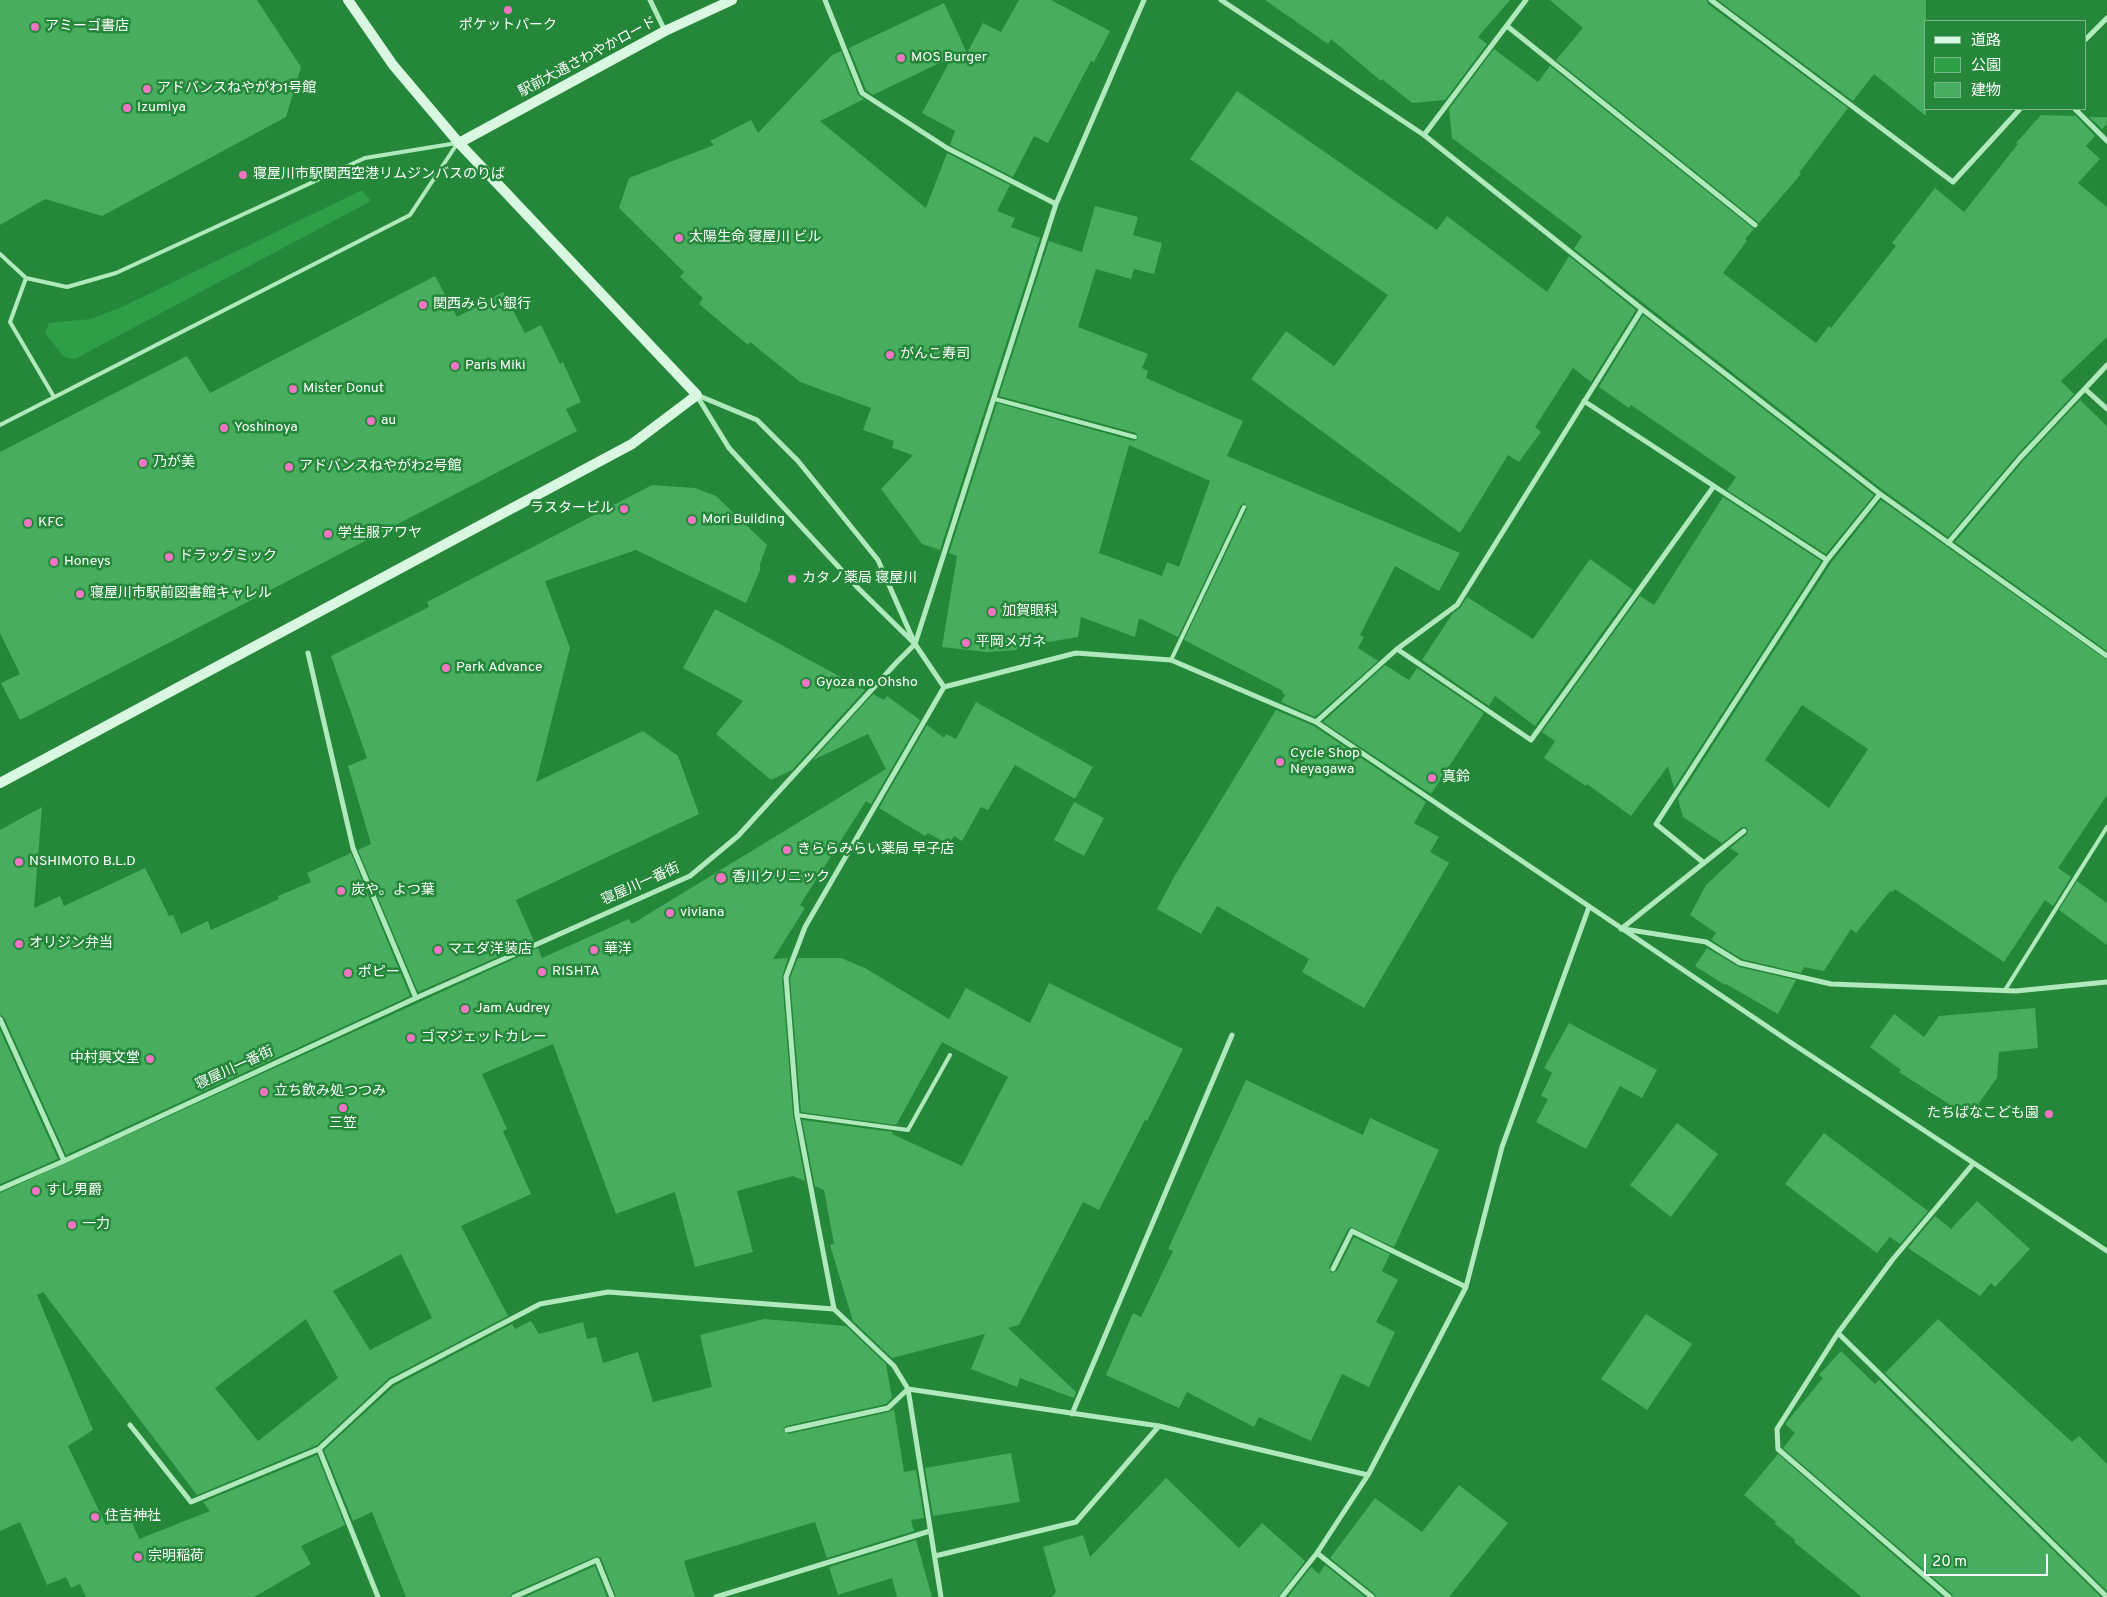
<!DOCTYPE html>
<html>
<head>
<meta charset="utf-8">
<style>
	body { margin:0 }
	#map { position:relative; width:2107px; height:1597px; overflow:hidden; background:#24873a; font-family:Overpass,"Noto Sans JP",sans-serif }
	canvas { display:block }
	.legend { position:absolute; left:1924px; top:20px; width:162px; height:90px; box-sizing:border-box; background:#24873a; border:1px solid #7cb789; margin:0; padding:6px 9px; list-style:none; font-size:15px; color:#fff }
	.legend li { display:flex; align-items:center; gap:10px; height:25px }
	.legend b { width:25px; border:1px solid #7cb789 }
	.scale { position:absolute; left:1924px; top:1554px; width:124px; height:22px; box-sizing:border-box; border:2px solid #fff; border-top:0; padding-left:6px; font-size:15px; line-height:18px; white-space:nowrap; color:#fff; -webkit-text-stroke:4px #24873a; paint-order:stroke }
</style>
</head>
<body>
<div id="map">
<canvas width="2107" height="1597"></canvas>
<ul class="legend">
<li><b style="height:6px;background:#daf8e1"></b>道路</li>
<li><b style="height:14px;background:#2e9f46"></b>公園</li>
<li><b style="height:14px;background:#48ad5e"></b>建物</li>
</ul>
<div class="scale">20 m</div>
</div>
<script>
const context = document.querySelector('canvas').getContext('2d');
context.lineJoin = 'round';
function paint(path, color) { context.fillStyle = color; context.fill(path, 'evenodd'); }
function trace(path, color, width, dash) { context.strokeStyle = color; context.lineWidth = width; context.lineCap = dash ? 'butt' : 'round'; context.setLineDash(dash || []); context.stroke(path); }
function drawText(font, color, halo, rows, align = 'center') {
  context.font = font + ' Overpass,"Noto Sans JP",sans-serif'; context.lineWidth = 5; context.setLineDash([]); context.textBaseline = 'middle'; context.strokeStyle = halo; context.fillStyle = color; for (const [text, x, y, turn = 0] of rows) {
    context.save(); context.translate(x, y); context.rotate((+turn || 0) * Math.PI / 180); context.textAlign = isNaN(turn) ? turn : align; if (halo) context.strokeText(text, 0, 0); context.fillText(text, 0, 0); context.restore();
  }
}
paint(new Path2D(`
	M 362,190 L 371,201 L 75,359 L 64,357 L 45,333 L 49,323 L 91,319 L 124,306 Z`), '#2e9f46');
paint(new Path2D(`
	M 0,0 L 257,0 L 301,67 L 286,117 L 102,216 L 45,199 L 0,225 Z
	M 1019,0 L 1051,0 L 1110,31 L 1094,62 L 1091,61 L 1048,143 L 1034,136 L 1013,177 L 950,145 L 955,131 L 922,113 L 952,57 L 873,95 L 866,90 L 849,48 L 944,3 L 967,53 L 983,23 L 1001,32 Z
	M 1265,0 L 1510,0 L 1478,37 L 1487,44 L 1445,100 L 1412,103 L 1382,79 L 1381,81 L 1331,39 L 1328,44 Z
	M 1550,0 L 1707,0 L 1708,4 L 1848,108 L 1799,173 L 1801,174 L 1759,223 L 1556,60 L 1583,28 Z
	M 1718,0 L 1926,0 L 1926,116 L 1874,74 L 1853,101 Z
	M 1494,49 L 1538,82 L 1550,66 L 1754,229 L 1745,239 L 1747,241 L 1723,273 L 1816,343 L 1829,326 L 1831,328 L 1896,246 L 1892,243 L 1935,188 L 1964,212 L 2018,144 L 2016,143 L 2041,115 L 2076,116 L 2095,136 L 2086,146 L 2100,159 L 2078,183 L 2107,207 L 2107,337 L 2061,381 L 2074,394 L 2017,455 L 1948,537 L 1883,490 L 1574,249 L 1582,236 L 1452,138 L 1449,109 Z
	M 841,51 L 858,95 L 864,99 L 820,121 L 926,208 L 947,153 L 1010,185 L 997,211 L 1015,218 L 1011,227 L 1040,238 L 940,550 L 922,544 L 881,489 L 913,455 L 892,448 L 894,441 L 863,430 L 871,408 L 800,382 L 750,342 L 748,345 L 699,304 L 703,298 L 680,277 L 684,272 L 619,208 L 629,178 L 714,145 L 710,141 L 751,120 L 758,133 L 832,55 Z
	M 1237,91 L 1437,230 L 1447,216 L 1547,292 L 1569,256 L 1636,310 L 1591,382 L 1573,368 L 1535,427 L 1541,432 L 1519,462 L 1508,455 L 1460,533 L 1251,379 L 1286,331 L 1334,366 L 1388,295 L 1190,159 Z
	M 2089,117 L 2107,117 L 2107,124 L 2102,129 Z
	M 1095,206 L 1138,217 L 1133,235 L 1162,243 L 1154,274 L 1134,269 L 1131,279 L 1096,269 L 1078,327 L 1148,354 L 1142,368 L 1148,371 L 1146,378 L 1243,421 L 1227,456 L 1460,553 L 1439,591 L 1395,566 L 1360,635 L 1364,637 L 1358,648 L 1378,661 L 1315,717 L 1281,702 L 1285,695 L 1282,693 L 1283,691 L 1184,640 L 1247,509 L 1245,503 L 1241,505 L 1178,637 L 1139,618 L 1135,637 L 1081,617 L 1078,637 L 1019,647 L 1016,650 L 987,652 L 942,647 L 957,556 L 949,553 L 997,403 L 1134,441 L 1138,438 L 1136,433 L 999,396 L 1049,241 L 1082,252 ZM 1129,445 L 1210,481 L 1179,567 L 1167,562 L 1162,576 L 1099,553 Z
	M 435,276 L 457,317 L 503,292 L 525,333 L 541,325 L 560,364 L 563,362 L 581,402 L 566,409 L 577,431 L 20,720 L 1,683 L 20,674 L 0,633 L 0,452 L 187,356 L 210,393 Z
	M 1643,315 L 1874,495 L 1826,554 L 1727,490 L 1736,477 L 1631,405 L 1629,408 L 1599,387 Z
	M 2080,400 L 2107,426 L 2107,651 L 1955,542 L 2023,461 Z
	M 652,485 L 695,488 L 716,496 L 767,545 L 760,564 L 760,570 L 746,603 L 636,550 L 545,581 L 570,648 L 536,782 L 643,731 L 678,756 L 699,814 L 516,900 L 534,941 L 418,992 L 358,850 L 371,844 L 348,766 L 367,758 L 331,656 L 429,607 L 427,602 Z
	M 1723,497 L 1821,561 L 1674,788 L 1668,766 L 1631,816 L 1587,784 L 1586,786 L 1544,758 L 1555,741 L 1542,732 L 1640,596 L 1654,605 Z
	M 1881,500 L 2107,660 L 2107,795 L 2058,868 L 2071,877 L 2053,906 L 2045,900 L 2004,962 L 1895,889 L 1893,892 L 1890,891 L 1856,933 L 1851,929 L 1824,971 L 1804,967 L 1801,973 L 1742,959 L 1711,940 L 1716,933 L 1690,915 L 1706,885 L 1739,854 L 1730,848 L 1747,834 L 1748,830 L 1746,827 L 1742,827 L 1722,843 L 1683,817 L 1678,799 L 1831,563 ZM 1802,705 L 1868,749 L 1829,808 L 1765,760 Z
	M 1590,559 L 1633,590 L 1535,726 L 1495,696 L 1489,706 L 1422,660 L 1453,613 L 1460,608 L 1467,597 L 1533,639 Z
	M 715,609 L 865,690 L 792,770 L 771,780 L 716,734 L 743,701 L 683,668 Z
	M 1385,665 L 1409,680 L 1417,668 L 1484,713 L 1431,794 L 1323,722 Z
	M 873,694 L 884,700 L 887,696 L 920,720 L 871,804 L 866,801 L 800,905 L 805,908 L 773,959 L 788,958 L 782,977 L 793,1115 L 805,1181 L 793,1176 L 737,1191 L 753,1252 L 695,1267 L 675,1192 L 616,1214 L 553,1044 L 482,1074 L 507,1129 L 503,1131 L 531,1194 L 461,1226 L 508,1316 L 389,1378 L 317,1445 L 197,1495 L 43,1292 L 37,1295 L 93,1430 L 68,1446 L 106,1525 L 129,1515 L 139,1539 L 210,1511 L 203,1502 L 317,1455 L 345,1525 L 301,1546 L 311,1564 L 254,1597 L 86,1597 L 80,1584 L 71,1588 L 66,1577 L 47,1585 L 20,1522 L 0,1531 L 0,1193 L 538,948 L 542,958 L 629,919 L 632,924 L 886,769 L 868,734 L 813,760 ZM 401,1254 L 432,1318 L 370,1350 L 333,1291 ZM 306,1319 L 338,1378 L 258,1441 L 215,1388 Z
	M 976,702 L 1093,767 L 1075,799 L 1015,765 L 988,810 L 981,807 L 962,841 L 954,836 L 949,845 L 928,833 L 925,836 L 879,808 L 927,725 L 944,738 L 946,734 L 956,739 Z
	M 1276,710 L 1314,726 L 1426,802 L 1414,823 L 1439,837 L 1430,852 L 1449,863 L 1364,1008 L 1302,972 L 1309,959 L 1217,906 L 1201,934 L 1157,909 L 1174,877 Z
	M 1074,802 L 1104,818 L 1084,856 L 1054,840 Z
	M 42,807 L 34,908 L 60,896 L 64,906 L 145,868 L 169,916 L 173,915 L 181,934 L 208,921 L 211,930 L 279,899 L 278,896 L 311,882 L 307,873 L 351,853 L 410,996 L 66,1155 L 4,1017 L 0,1015 L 0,830 Z
	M 2077,881 L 2107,903 L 2107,945 L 2059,910 Z
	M 1707,948 L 1739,967 L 1796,980 L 1778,1014 L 1726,984 L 1725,985 L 1695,966 Z
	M 798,958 L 841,958 L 865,968 L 949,1019 L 966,988 L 1030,1023 L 1049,983 L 1183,1049 L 1147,1121 L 1145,1120 L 1099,1210 L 1083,1202 L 1019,1325 L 1008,1328 L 1076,1392 L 1074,1398 L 1020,1378 L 1017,1387 L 971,1369 L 985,1334 L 892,1358 L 853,1321 L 830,1245 L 834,1244 L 824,1190 L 815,1186 L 802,1120 L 893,1132 L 892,1134 L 962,1166 L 1008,1077 L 942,1042 L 896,1125 L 801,1112 L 790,978 Z
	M 2035,1008 L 2038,1048 L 1999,1052 L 1997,1078 L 1969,1117 L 1899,1072 L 1901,1070 L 1870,1047 L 1894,1014 L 1924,1037 L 1939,1016 Z
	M 1569,1023 L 1657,1070 L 1642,1098 L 1620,1086 L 1586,1149 L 1536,1122 L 1548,1099 L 1541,1096 L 1552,1073 L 1544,1068 Z
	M 0,1030 L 58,1159 L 0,1184 Z
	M 1246,1080 L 1363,1135 L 1370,1118 L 1439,1150 L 1394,1247 L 1351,1227 L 1348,1229 L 1329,1267 L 1331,1273 L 1337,1271 L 1354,1237 L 1390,1254 L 1382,1271 L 1398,1280 L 1376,1322 L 1395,1332 L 1369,1387 L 1342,1374 L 1311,1441 L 1259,1417 L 1254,1427 L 1187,1392 L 1179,1408 L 1106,1375 L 1133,1313 L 1141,1317 L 1173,1251 L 1168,1249 Z
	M 1677,1123 L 1718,1154 L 1671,1217 L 1630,1185 Z
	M 1824,1133 L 1928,1211 L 1900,1244 L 1890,1237 L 1877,1253 L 1785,1184 Z
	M 1977,1201 L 2030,1249 L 1995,1287 L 1991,1283 L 1980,1296 L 1908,1248 L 1935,1216 L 1951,1229 Z
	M 1646,1314 L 1692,1344 L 1647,1410 L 1601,1379 Z
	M 764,1319 L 846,1326 L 886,1364 L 892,1398 L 886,1404 L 786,1426 L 783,1430 L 788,1434 L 889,1412 L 894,1409 L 904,1472 L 916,1470 L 924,1518 L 911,1520 L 914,1531 L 827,1558 L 815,1522 L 684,1561 L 695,1597 L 616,1597 L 601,1558 L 597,1556 L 512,1593 L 510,1597 L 406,1597 L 372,1512 L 353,1521 L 324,1450 L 394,1386 L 512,1324 L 515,1329 L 531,1321 L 539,1334 L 583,1322 L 587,1339 L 596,1337 L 603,1363 L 638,1352 L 653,1402 L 712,1387 L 700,1335 Z
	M 1938,1319 L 2072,1442 L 2079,1436 L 2107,1464 L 2107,1591 L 1885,1373 Z
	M 1841,1351 L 1875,1384 L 1879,1380 L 2101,1597 L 1953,1597 L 1952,1594 L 1783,1448 L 1795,1433 L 1785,1424 L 1823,1378 L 1819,1375 Z
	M 1011,1453 L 1020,1502 L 933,1516 L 925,1468 Z
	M 1778,1454 L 1942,1597 L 1862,1597 L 1794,1542 L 1795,1540 L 1775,1524 L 1776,1522 L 1744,1495 Z
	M 1166,1478 L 1239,1548 L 1262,1523 L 1305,1561 L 1278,1597 L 1052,1597 L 1056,1592 L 1043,1547 L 1083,1535 L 1090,1557 Z
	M 1459,1485 L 1508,1523 L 1449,1597 L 1376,1597 L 1375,1594 L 1330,1558 L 1375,1498 L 1422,1532 Z
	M 916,1540 L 932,1597 L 897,1597 L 892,1578 L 838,1595 L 829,1567 Z
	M 1325,1565 L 1365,1597 L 1288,1597 L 1311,1567 L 1319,1574 Z
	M 595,1566 L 607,1597 L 525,1597 Z`), '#48ad5e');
trace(new Path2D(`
	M 0,254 L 26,278 L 67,287 L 116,273 L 365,158 L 457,143
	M 26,278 L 10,322 L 54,397
	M 995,399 L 1135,437
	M 0,425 L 410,215 L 457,144
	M 1171,660 L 1244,507
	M 2005,990 L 2107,827
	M 797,1115 L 908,1130 L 950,1055`), '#b0e9bb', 4);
trace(new Path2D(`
	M 650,0 L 665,31
	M 825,0 L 862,93 L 947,148 L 1056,204
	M 1221,0 L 1424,135 L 1642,309 L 1880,494 L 2107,656
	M 1711,0 L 1953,182 L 2020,109
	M 1507,26 L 1755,225
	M 2086,39 L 2107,18
	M 2075,109 L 2107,141
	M 1424,135 L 1526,0
	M 2085,389 L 2107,409
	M 697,395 L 757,420 L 798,461 L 878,560 L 915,644 L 944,687 L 1076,653 L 1171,660 L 1316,722 L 1790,1042 L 2107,1251
	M 697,396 L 729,448 L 858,588 L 913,642
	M 1584,401 L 1827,560
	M 1948,543 L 2020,458 L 2107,365
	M 1397,649 L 1531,740 L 1714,486
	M 308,653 L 353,848 L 416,998
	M 1316,722 L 1397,649 L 1457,605 L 1642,309
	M 1704,863 L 1656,824 L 1827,560 L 1880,494
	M 1621,929 L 1744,831
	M 1624,929 L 1706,942 L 1740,963 L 1831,984 L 2016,991 L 2107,982
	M 0,1019 L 64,1161
	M 0,1189 L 64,1161 L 416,998 L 690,876 L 738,836 L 897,662 L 915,644 L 1056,204 L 1144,0
	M 1333,1269 L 1352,1231 L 1466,1287
	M 1838,1333 L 2107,1597
	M 1072,1414 L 1232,1035
	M 130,1425 L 191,1502 L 319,1449 L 391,1382 L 540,1304 L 608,1292 L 834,1309
	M 787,1430 L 888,1408 L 908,1389 L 1159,1426 L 1368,1475
	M 319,1449 L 378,1597
	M 1317,1553 L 1372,1597
	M 935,1556 L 1076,1522 L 1159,1426
	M 514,1597 L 597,1560 L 612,1597
	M 716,1597 L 930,1531
	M 941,1597 L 908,1389 L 894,1366 L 834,1309 L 797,1115 L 786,977 L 805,927 L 944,687
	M 1282,1597 L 1317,1553 L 1368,1475 L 1466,1287 L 1502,1147 L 1589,907
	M 1949,1597 L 1778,1449 L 1777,1429 L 1838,1333 L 1893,1259 L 1973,1164`), '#b0e9bb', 5);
trace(new Path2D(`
	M 459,143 L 665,31 L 732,0
	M 0,783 L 632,444 L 697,395 L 459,143 L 393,65 L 348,0`), '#daf8e1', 10);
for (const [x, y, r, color] of [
	[508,10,5,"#f373c4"],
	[35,27,5,"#f373c4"],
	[901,58,5,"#f373c4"],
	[147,89,5,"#f373c4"],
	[127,108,5,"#f373c4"],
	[243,175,5,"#f373c4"],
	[679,238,5,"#f373c4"],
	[423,305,5,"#f373c4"],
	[890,355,5,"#f373c4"],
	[455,366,5,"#f373c4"],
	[293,389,5,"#f373c4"],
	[371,421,5,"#f373c4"],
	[224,428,5,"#f373c4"],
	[143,463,5,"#f373c4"],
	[289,467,5,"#f373c4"],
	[624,509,5,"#f373c4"],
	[692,520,5,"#f373c4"],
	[28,523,5,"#f373c4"],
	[328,534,5,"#f373c4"],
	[169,557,5,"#f373c4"],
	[54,562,5,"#f373c4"],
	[792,579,5,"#f373c4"],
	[80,594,5,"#f373c4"],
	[992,612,5,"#f373c4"],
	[966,643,5,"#f373c4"],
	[446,668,5,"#f373c4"],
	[806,683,5,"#f373c4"],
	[1280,762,5,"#f373c4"],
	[1432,778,5,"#f373c4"],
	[787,850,5,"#f373c4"],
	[19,862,5,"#f373c4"],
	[721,878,6,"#f373c4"],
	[341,891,5,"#f373c4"],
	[670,913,5,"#f373c4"],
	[19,944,5,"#f373c4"],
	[438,950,5,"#f373c4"],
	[594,950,5,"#f373c4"],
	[542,972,5,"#f373c4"],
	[348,973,5,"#f373c4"],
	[465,1009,5,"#f373c4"],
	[411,1038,5,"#f373c4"],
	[150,1059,5,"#f373c4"],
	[264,1092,5,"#f373c4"],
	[343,1108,5,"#f373c4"],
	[2049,1114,5,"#f373c4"],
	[36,1191,5,"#f373c4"],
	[72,1225,5,"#f373c4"],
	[95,1517,5,"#f373c4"],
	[138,1557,5,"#f373c4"]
]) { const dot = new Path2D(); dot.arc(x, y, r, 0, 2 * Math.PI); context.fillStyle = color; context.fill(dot); trace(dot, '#24873a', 2); }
drawText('14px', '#fff', '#24873a', [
	["ポケットパーク",508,26,"center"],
	["アミーゴ書店",45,27],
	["MOS Burger",911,58],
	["アドバンスねやがわ1号館",157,89],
	["Izumiya",137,108],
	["寝屋川市駅関西空港リムジンバスのりば",253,175],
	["太陽生命 寝屋川 ビル",689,238],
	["関西みらい銀行",433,305],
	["がんこ寿司",900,355],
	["Paris Miki",465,366],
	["Mister Donut",303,389],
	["au",381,421],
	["Yoshinoya",234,428],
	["乃が美",153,463],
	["アドバンスねやがわ2号館",299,467],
	["ラスタービル",614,509,"right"],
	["Mori Building",702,520],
	["KFC",38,523],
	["学生服アワヤ",338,534],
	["ドラッグミック",179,557],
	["Honeys",64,562],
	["カタノ薬局 寝屋川",802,579],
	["寝屋川市駅前図書館キャレル",90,594],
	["加賀眼科",1002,612],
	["平岡メガネ",976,643],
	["Park Advance",456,668],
	["Gyoza no Ohsho",816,683],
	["Cycle Shop",1290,754],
	["Neyagawa",1290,770],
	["真鈴",1442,778],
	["きららみらい薬局 早子店",797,850],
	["NSHIMOTO B.L.D",29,862],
	["香川クリニック",732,878],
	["炭や。よつ葉",351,891],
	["viviana",680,913],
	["オリジン弁当",29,944],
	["マエダ洋装店",448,950],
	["華洋",604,950],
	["RISHTA",552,972],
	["ポピー",358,973],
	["Jam Audrey",475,1009],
	["ゴマジェットカレー",421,1038],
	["中村興文堂",140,1059,"right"],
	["立ち飲み処つつみ",274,1092],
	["たちばなこども園",2039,1114,"right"],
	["三笠",343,1124,"center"],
	["すし男爵",46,1191],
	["一力",82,1225],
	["住吉神社",105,1517],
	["宗明稲荷",148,1557]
], 'left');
drawText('14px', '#fff', '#24873a', [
	["駅前大通さわやかロード",588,58,-28],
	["寝屋川一番街",641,885,-24],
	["寝屋川一番街",235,1069,-25]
]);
</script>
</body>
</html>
